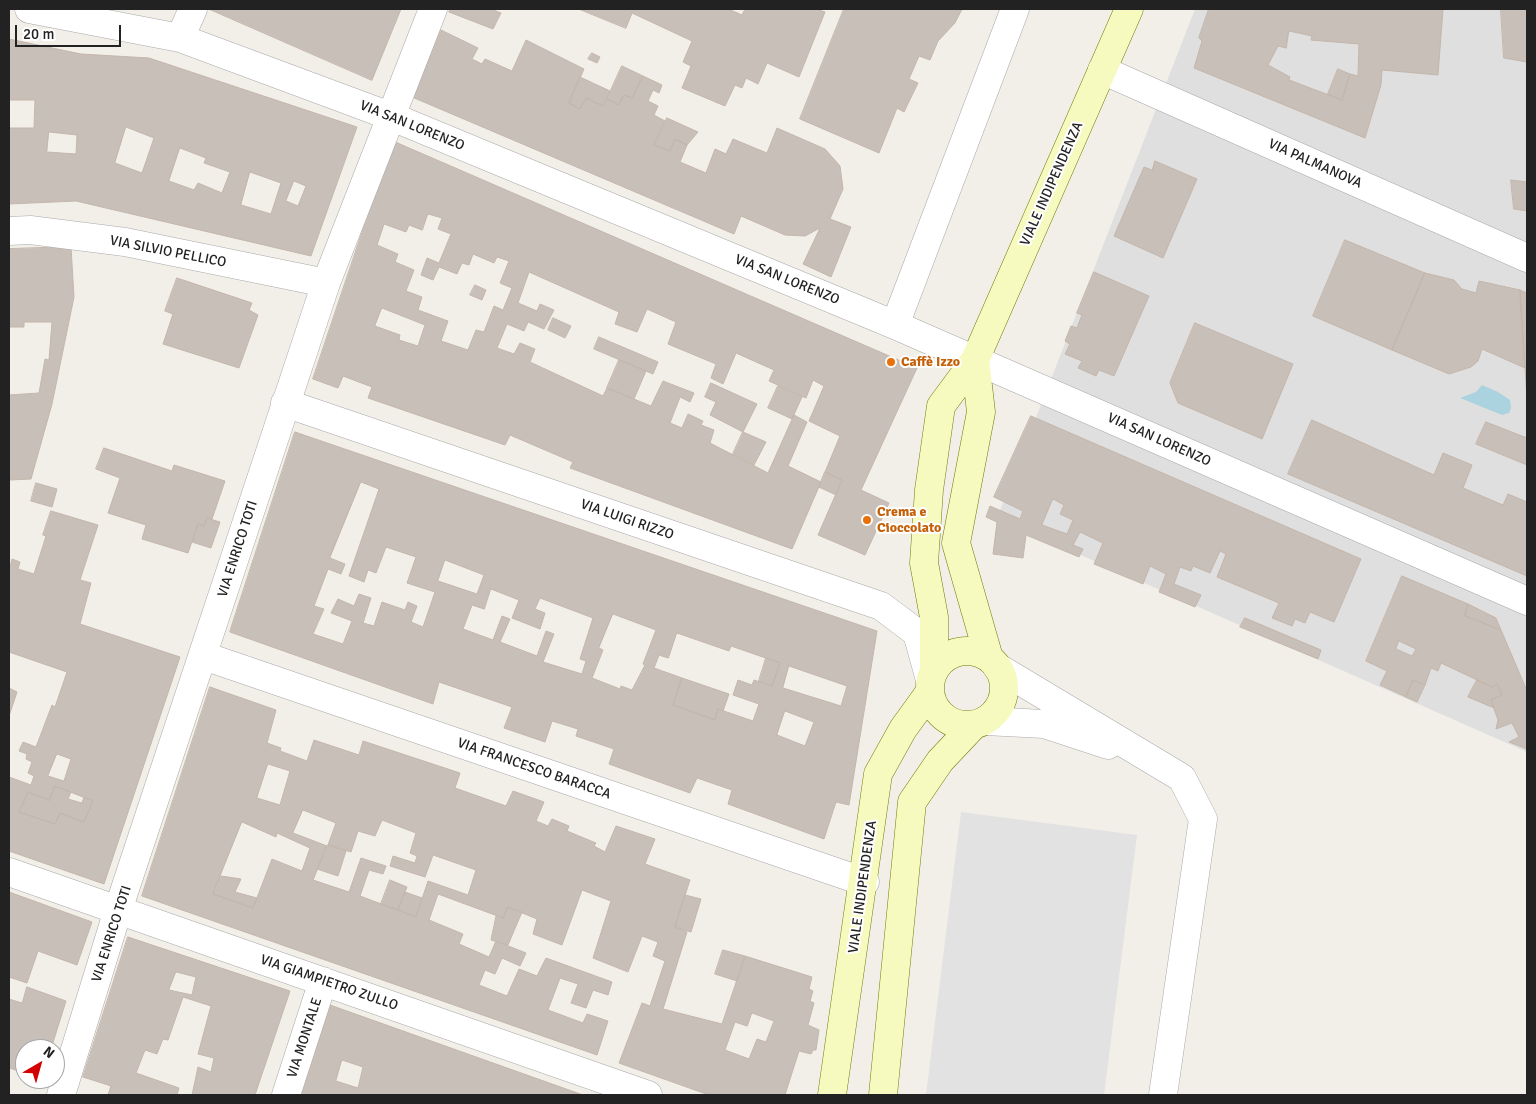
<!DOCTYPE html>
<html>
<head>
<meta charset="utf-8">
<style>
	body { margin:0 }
	#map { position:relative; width:1536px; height:1104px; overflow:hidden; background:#f2efe9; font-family:Signika,sans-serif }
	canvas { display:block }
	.frame { position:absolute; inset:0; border:10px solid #222; pointer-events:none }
	.north { position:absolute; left:15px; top:1039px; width:50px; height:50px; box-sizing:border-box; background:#fff; border:1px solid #a7a7a7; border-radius:50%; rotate:38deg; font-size:14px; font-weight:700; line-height:20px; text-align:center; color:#222 }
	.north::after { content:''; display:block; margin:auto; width:18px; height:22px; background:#d40000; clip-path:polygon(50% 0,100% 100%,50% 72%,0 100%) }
	.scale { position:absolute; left:15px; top:25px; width:106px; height:22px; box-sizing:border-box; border:2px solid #222; border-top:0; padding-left:6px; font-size:15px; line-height:18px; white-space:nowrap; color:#222; -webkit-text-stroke:4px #fff; paint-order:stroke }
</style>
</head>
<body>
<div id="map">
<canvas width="1536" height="1104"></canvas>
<div class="frame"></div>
<div class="north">N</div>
<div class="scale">20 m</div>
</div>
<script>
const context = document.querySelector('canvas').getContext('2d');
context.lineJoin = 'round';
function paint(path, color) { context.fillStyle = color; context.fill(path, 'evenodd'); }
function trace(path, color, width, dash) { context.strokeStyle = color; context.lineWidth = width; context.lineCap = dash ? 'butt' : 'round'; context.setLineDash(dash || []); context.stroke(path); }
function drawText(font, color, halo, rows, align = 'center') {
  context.font = font + ' Signika,sans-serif'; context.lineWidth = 4; context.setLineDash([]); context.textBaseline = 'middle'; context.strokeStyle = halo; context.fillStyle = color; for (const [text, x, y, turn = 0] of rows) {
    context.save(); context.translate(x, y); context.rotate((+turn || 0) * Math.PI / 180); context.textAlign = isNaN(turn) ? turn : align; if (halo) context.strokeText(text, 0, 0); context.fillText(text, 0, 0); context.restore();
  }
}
paint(new Path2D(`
	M 1195,9 L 1527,9 L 1527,752 L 997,518 Z`), '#e0dfdf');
paint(new Path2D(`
	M 961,812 L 1137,835 L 1104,1095 L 926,1095 Z`), '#e2e2e2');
paint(new Path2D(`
	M 1482,385 L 1498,392 L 1510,400 L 1511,408 L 1509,413 L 1502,415 L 1460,398 L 1476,392 Z`), '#aad3df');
const building = new Path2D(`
	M 209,9 L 401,9 L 372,80 Z
	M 451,9 L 491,9 L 501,13 L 493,29 L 449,12 Z
	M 579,9 L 728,9 L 742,15 L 745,9 L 816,9 L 825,12 L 799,77 L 767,63 L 758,84 L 746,78 L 742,88 L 735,85 L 725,106 L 682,88 L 691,66 L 683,62 L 692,41 L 632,13 L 626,28 Z
	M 844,9 L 962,9 L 955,23 L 938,41 L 930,60 L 919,56 L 909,79 L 918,83 L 904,112 L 897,108 L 879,153 L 800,119 Z
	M 1209,9 L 1443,9 L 1438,75 L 1382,70 L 1381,85 L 1365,138 L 1194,68 L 1202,41 L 1199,38 ZM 1289,31 L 1312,36 L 1311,40 L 1359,44 L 1358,76 L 1350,74 L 1342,100 L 1289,80 L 1290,77 L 1268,65 L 1278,46 L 1286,48 Z
	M 1501,9 L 1527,9 L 1527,62 L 1504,58 Z
	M 441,30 L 478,48 L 472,59 L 482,64 L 485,59 L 512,71 L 526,40 L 584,69 L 569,103 L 580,109 L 586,98 L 603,106 L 607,99 L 619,105 L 624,95 L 632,98 L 643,76 L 662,85 L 659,93 L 653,90 L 648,101 L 658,106 L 654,115 L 665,121 L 654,145 L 670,151 L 675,139 L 687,145 L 680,162 L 706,173 L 715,149 L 726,154 L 733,139 L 767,153 L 777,128 L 825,149 L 840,166 L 843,189 L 830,219 L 851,227 L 831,277 L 803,264 L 820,228 L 805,236 L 785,235 L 741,216 L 734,234 L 412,97 Z
	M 9,39 L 81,54 L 149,58 L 357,127 L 311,256 L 76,201 L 9,204 L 9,128 L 34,128 L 35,100 L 9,100 ZM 126,127 L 154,138 L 142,173 L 115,163 ZM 49,132 L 77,135 L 76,154 L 47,152 ZM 180,148 L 206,158 L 204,163 L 230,172 L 222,193 L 198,183 L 194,190 L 169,181 ZM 250,172 L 281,183 L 271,214 L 241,205 ZM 294,181 L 306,186 L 298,206 L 286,201 Z
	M 592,53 L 600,57 L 597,63 L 588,59 Z
	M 622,66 L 643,76 L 632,98 L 624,95 L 619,105 L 607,99 Z
	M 1338,69 L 1350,74 L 1342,100 L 1328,94 Z
	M 580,77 L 610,91 L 603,106 L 586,98 L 580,109 L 569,103 Z
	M 667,118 L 698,132 L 687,145 L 675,139 L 670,151 L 654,145 Z
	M 393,141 L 917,368 L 861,490 L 889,503 L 865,555 L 818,535 L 842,480 L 825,472 L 840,436 L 809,421 L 824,386 L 813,380 L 806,398 L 769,381 L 774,370 L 736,353 L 723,384 L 711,378 L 716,364 L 668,344 L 676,322 L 647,309 L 637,332 L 615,324 L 619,312 L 529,272 L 518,303 L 537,311 L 540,304 L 554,310 L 544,329 L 528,322 L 524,331 L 507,324 L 497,348 L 514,354 L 520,343 L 535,349 L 530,362 L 603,396 L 607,388 L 651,406 L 663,381 L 694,393 L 690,402 L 680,397 L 670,423 L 682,428 L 688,414 L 703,421 L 701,425 L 714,430 L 710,443 L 768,473 L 794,415 L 807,422 L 788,466 L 821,482 L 792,549 L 570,468 L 573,462 L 510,435 L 505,445 L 368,398 L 372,387 L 343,376 L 338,388 L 313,379 ZM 428,214 L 442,218 L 438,229 L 451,234 L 439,263 L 427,258 L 421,275 L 433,280 L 439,267 L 457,274 L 462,263 L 469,265 L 473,254 L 494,263 L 497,257 L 509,261 L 500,283 L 512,288 L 503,310 L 494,306 L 484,332 L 476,330 L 468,350 L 441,341 L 448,321 L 418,310 L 422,297 L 406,291 L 414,270 L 395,262 L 398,254 L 377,245 L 384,224 L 406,232 L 409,225 L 422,230 ZM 382,308 L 425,325 L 418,346 L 399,340 L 400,335 L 375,326 Z
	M 1155,161 L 1197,179 L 1163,258 L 1114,236 L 1144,167 L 1152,170 Z
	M 1511,180 L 1527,182 L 1527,211 L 1514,209 Z
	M 1345,240 L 1425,273 L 1392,350 L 1313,316 Z
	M 71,247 L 74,297 L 52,404 L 31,479 L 9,480 L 9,395 L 39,393 L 45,359 L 49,360 L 52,322 L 24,322 L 24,327 L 9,327 L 9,249 Z
	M 1094,272 L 1149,296 L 1114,376 L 1099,370 L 1096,376 L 1078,368 L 1082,361 L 1065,354 L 1070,344 L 1065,341 L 1071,326 L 1077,328 L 1082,315 L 1077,313 Z
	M 1425,273 L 1454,280 L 1462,289 L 1476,293 L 1479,281 L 1520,290 L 1525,368 L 1482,349 L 1478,361 L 1471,367 L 1449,374 L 1392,350 Z
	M 177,278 L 252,303 L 249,310 L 258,315 L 239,368 L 163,344 L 173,314 L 165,311 Z
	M 475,285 L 486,290 L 482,300 L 470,295 Z
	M 1520,290 L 1527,293 L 1527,399 L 1525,368 Z
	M 553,318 L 571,326 L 565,338 L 548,330 Z
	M 1195,323 L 1293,364 L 1262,439 L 1178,403 L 1170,383 Z
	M 599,337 L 658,362 L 653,374 L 594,349 Z
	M 619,360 L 646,371 L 634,399 L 607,388 Z
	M 711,383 L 757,404 L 743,432 L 710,415 L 716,402 L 705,397 Z
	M 778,386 L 802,397 L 792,419 L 768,408 Z
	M 1031,416 L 1361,559 L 1334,622 L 1310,612 L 1305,623 L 1295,619 L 1292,626 L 1272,618 L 1279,603 L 1217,577 L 1226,554 L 1220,551 L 1210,573 L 1193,566 L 1191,571 L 1180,567 L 1174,584 L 1201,595 L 1195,607 L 1159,592 L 1166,574 L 1150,566 L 1143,584 L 1094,564 L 1103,543 L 1080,532 L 1073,545 L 1083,549 L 1079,557 L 1026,535 L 1023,558 L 993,554 L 997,522 L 986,517 L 990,506 L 1020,519 L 1023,511 L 994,497 ZM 1053,499 L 1064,505 L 1060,514 L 1073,520 L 1067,534 L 1042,525 Z
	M 1312,420 L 1434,475 L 1443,453 L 1472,465 L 1463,488 L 1503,505 L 1508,494 L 1527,502 L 1527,576 L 1288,474 Z
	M 1486,422 L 1527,438 L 1527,465 L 1476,444 Z
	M 295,432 L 877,631 L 849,805 L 836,802 L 824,839 L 728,804 L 732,790 L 697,778 L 690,793 L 609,764 L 614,749 L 576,736 L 578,729 L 552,721 L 545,742 L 504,728 L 512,707 L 439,682 L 433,704 L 230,632 ZM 361,482 L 379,489 L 349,576 L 364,582 L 368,570 L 376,573 L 386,547 L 416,557 L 407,583 L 435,592 L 423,627 L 411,622 L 417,606 L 408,602 L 405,610 L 382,602 L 374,626 L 363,623 L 371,598 L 359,594 L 354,606 L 338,599 L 331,613 L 352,621 L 343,644 L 313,634 L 324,609 L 314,606 L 328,569 L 341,574 L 345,564 L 330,558 ZM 445,560 L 484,575 L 477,594 L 438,581 ZM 491,589 L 519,600 L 512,618 L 540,629 L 545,613 L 535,609 L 540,598 L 593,618 L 580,659 L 586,661 L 582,674 L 543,662 L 554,634 L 546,631 L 537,656 L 500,642 L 510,619 L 502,616 L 493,640 L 463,629 L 472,605 L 484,609 ZM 613,614 L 656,630 L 643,664 L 645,665 L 632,690 L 621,686 L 620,689 L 592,678 L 603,650 L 599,648 ZM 677,633 L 729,651 L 731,646 L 780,663 L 772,686 L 754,680 L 752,685 L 738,680 L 733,695 L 759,704 L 753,721 L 718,709 L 715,720 L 673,705 L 682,678 L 654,668 L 659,655 L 668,658 ZM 789,666 L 847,686 L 841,706 L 783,688 ZM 785,711 L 814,722 L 805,746 L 777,735 Z
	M 743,432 L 766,442 L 754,465 L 733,454 Z
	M 104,448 L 172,471 L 174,465 L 225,481 L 212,519 L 207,518 L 204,526 L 198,524 L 188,553 L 142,539 L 146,525 L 108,513 L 120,478 L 96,469 Z
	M 825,472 L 842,480 L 836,495 L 819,487 Z
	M 36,483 L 57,489 L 52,507 L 31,501 Z
	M 51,511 L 98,525 L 80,580 L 91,583 L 80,624 L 180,657 L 104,884 L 9,851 L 9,777 L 31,785 L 34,776 L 28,773 L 32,762 L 26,759 L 27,754 L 19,751 L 23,742 L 36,747 L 52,705 L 55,707 L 67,672 L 9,652 L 9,571 L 12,559 L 20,562 L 18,569 L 34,574 L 46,536 L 43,535 ZM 57,754 L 71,759 L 64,781 L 48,776 ZM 55,786 L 93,801 L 84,822 L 60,813 L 55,824 L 19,812 L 28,792 L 49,800 Z
	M 207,518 L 220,522 L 211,548 L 192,542 L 198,524 L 204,526 Z
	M 1402,576 L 1468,604 L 1465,616 L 1501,630 L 1527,691 L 1527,749 L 1509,742 L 1519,737 L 1512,723 L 1496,729 L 1498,720 L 1491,700 L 1502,695 L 1497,684 L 1492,687 L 1441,663 L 1438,671 L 1431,668 L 1425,685 L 1413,680 L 1406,697 L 1380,685 L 1387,671 L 1366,661 ZM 1399,641 L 1416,649 L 1412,656 L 1396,649 Z
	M 1468,604 L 1496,618 L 1501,630 L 1465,616 Z
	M 1245,618 L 1321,650 L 1318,659 L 1240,627 Z
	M 766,658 L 780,663 L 772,686 L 759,681 Z
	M 682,678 L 729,694 L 723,711 L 718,709 L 715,720 L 673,705 Z
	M 1413,680 L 1425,685 L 1417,702 L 1406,697 Z
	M 1477,680 L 1492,687 L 1497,684 L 1502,695 L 1491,700 L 1494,708 L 1468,697 Z
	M 210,687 L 276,710 L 267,743 L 281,748 L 280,751 L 307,761 L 314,740 L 359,755 L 363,741 L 460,773 L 455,788 L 506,806 L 513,791 L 544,802 L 536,821 L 548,826 L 552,819 L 569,826 L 567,831 L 596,843 L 594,846 L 605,852 L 616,826 L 655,839 L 645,864 L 690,880 L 675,927 L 687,932 L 663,1009 L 722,1024 L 745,956 L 812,977 L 809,989 L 813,991 L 810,1001 L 814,1003 L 808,1025 L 819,1030 L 816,1050 L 813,1050 L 811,1054 L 799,1051 L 785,1095 L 709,1095 L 619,1063 L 642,1003 L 650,1006 L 665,961 L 653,956 L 658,942 L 642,936 L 628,972 L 593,958 L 611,901 L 582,890 L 562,945 L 533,934 L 537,919 L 508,907 L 503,918 L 438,894 L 429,920 L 463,934 L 459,944 L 489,957 L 496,941 L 526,953 L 520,966 L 502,958 L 495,974 L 485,970 L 479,985 L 507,996 L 519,969 L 537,976 L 546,958 L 612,982 L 608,995 L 593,990 L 586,1008 L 571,1003 L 578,984 L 560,978 L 548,1010 L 583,1023 L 587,1014 L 608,1021 L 597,1055 L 142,896 ZM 268,764 L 290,771 L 280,805 L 257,798 ZM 303,810 L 336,823 L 328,845 L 351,852 L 358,831 L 375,836 L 382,820 L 416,833 L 410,853 L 417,856 L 415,863 L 393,856 L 390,866 L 425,877 L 433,855 L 476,870 L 468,895 L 428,881 L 416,917 L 360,896 L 369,870 L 383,874 L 386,866 L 361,858 L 349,892 L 313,880 L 327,846 L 293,833 ZM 242,822 L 276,837 L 277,833 L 310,848 L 302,871 L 272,859 L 253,908 L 213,894 ZM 752,1013 L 774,1021 L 766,1042 L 757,1039 L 749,1059 L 725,1050 L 735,1022 L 747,1026 Z
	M 9,688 L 17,692 L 9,716 Z
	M 55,786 L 71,792 L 68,799 L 82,803 L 84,797 L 93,801 L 84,822 L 60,813 L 55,824 L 19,812 L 28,792 L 49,800 Z
	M 328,845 L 346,851 L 338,876 L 317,869 Z
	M 221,876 L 241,879 L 235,892 L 257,898 L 253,908 L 213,894 Z
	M 390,880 L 407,887 L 398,910 L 381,904 Z
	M 9,892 L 92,922 L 77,965 L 38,951 L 27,983 L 9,977 Z
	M 405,892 L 422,898 L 416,917 L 398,910 Z
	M 685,895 L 701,899 L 691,932 L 675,927 Z
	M 508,907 L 522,912 L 508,945 L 491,940 L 496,916 L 503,918 Z
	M 128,937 L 290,991 L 255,1095 L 192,1095 L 198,1067 L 211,1072 L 214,1058 L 198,1054 L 211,1006 L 183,997 L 168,1040 L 163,1039 L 157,1054 L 145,1050 L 136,1073 L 179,1088 L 177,1095 L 108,1095 L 111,1086 L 83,1077 ZM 176,972 L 196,977 L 192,995 L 169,990 Z
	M 723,950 L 745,956 L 737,981 L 715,974 Z
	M 27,987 L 66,1001 L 51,1049 L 25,1049 L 25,1073 L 9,1068 L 9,999 L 22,1003 Z
	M 330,1005 L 583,1095 L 301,1095 ZM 342,1060 L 363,1067 L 358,1088 L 336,1081 Z`);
paint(building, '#c7bfb8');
trace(building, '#c4b6ab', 1);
const minor = new Path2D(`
	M 29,9 L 180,38 L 390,116 L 895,325 L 1527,601
	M 180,38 L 193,9
	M 1102,70 L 1527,258
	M 9,231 L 30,230 L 125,242 L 326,283
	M 895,325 L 1015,9
	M 285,403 L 881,606 L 917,633 L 930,680
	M 204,656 L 865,882
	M 997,667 L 1182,778 L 1203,819 L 1163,1095
	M 985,721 L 1044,724 L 1108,745
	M 9,872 L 648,1095
	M 61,1095 L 118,910 L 326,283 L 433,9
	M 286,1095 L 323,981`);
const secondary = new Path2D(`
	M 975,360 L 981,412 L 956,543 L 989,658
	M930 688a37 37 0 1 1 74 0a37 37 0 1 1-74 0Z
	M 934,668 L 934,617 L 924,563 L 929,490 L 941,406 L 975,360 L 1129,9
	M 832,1095 L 878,774 L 903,729 L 929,693
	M 883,1095 L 912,802 L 940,761 L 974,725`);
trace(minor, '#a9a9a9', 29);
trace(secondary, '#707d05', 29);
trace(minor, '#fff', 28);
trace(secondary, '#f7fabf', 28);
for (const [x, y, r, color] of [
	[891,362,5,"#e8710a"],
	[867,520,5,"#e8710a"]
]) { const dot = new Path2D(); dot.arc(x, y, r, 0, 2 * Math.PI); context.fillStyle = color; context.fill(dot); trace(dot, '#fff', 2); }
drawText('14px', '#222', '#fff', [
	["VIA SAN LORENZO",412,126,22],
	["VIA PALMANOVA",1315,164,24],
	["VIALE INDIPENDENZA",1052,184,-66],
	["VIA SILVIO PELLICO",168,252,11],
	["VIA SAN LORENZO",787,280,22],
	["VIA SAN LORENZO",1159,440,24],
	["VIA LUIGI RIZZO",627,520,19],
	["VIA ENRICO TOTI",238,549,-72],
	["VIA FRANCESCO BARACCA",534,769,19],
	["VIALE INDIPENDENZA",863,887,-82],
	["VIA ENRICO TOTI",112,934,-72],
	["VIA GIAMPIETRO ZULLO",329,983,19],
	["VIA MONTALE",305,1038,-72]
]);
drawText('bold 14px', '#c56008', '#fff', [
	["Caffè Izzo",901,362],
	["Crema e",877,512],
	["Cioccolato",877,528]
], 'left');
</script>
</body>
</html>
